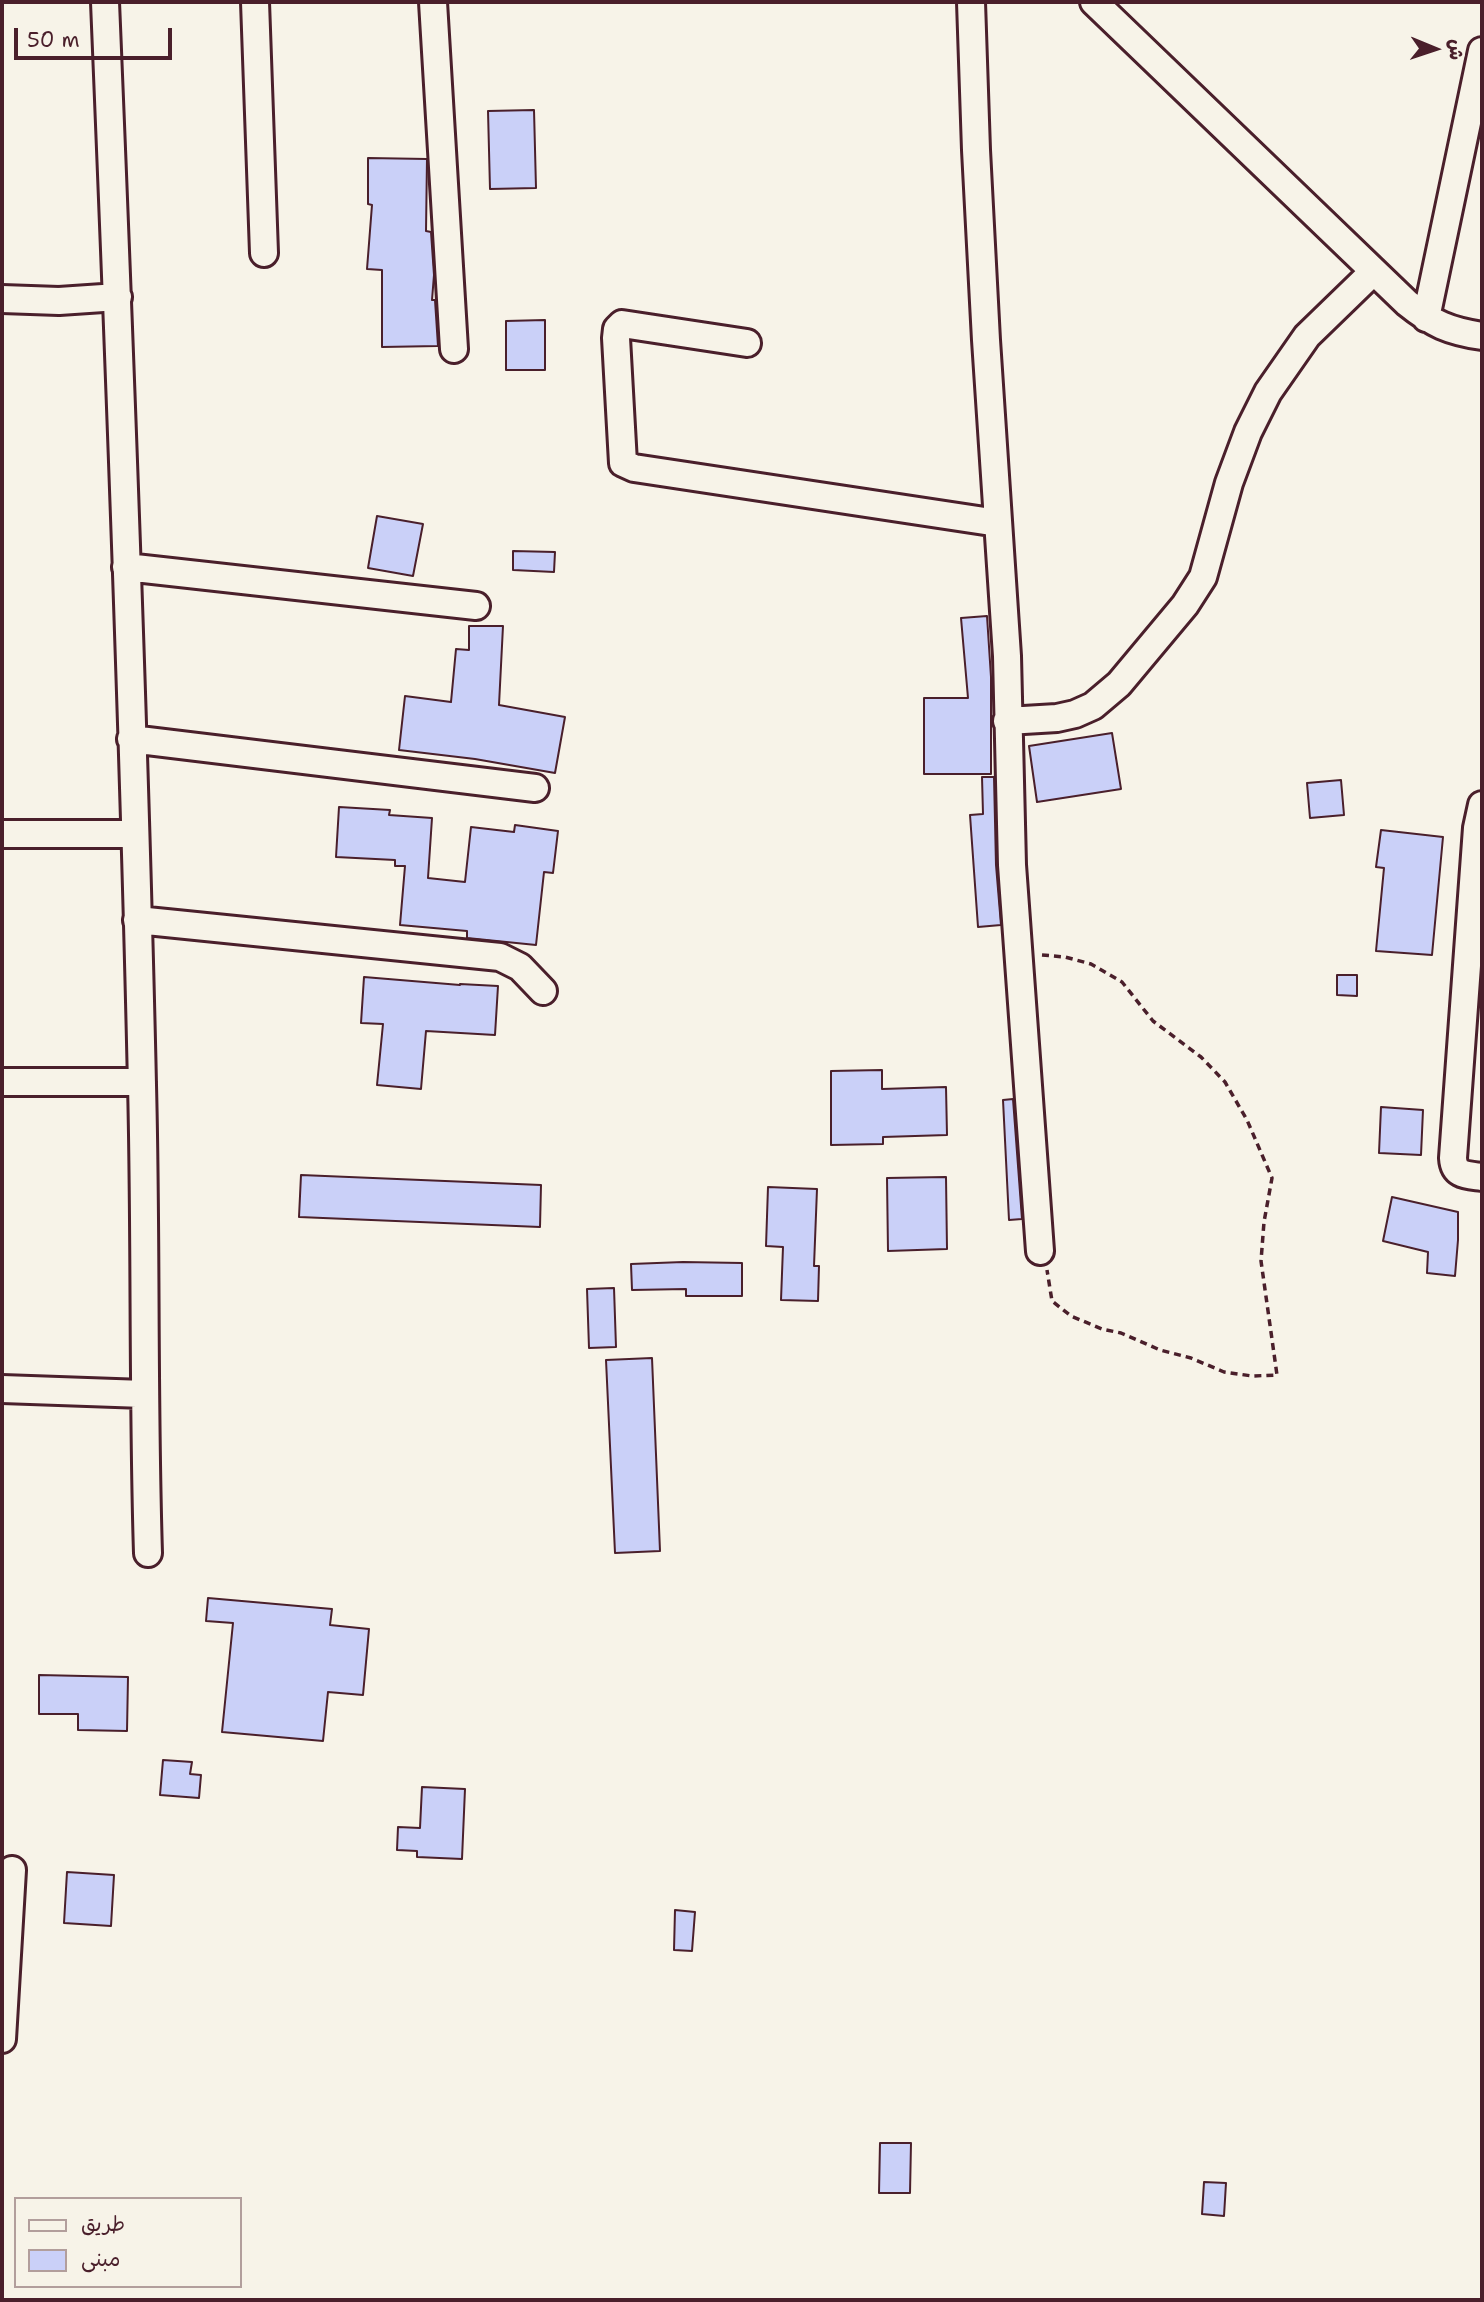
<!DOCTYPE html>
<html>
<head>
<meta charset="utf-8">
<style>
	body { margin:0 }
	#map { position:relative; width:1484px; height:2302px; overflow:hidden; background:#f7f3e8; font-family:"Shantell Sans","Playpen Sans Arabic",sans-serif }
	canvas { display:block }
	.frame { position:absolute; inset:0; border:4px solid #4a1f2b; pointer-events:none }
	.legend { position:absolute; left:14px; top:2197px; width:228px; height:91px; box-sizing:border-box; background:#f7f3e8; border:2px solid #b29e9c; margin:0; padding:9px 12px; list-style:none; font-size:21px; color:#4a1f2b }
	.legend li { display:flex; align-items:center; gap:14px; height:35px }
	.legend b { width:35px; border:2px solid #b29e9c }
	.north { position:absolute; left:1400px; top:14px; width:70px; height:70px; -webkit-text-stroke:5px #f7f3e8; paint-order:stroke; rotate:92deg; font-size:19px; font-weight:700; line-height:28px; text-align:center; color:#4a1f2b }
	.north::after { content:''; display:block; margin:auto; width:24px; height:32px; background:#4a1f2b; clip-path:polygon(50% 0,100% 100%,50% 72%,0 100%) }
	.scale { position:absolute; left:14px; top:28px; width:158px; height:32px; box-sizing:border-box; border:4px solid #4a1f2b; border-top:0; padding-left:9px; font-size:21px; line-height:24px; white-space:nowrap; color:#4a1f2b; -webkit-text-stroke:5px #f7f3e8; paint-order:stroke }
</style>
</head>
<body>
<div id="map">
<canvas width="1484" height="2302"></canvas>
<div class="frame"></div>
<ul class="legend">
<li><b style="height:9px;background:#f7f3e8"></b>طريق</li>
<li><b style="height:19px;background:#cad0f8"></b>مبنى</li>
</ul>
<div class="north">ش</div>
<div class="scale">50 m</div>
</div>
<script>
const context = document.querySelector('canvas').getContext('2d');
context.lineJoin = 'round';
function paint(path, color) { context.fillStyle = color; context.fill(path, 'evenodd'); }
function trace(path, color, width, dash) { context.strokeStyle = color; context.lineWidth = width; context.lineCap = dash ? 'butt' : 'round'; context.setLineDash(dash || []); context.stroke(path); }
const building = new Path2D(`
	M 534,110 L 536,188 L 490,189 L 488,111 Z
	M 368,158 L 427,159 L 426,231 L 431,232 L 434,275 L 432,300 L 435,300 L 438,346 L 382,347 L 382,270 L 367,269 L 372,205 L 368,204 Z
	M 545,320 L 545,370 L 506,370 L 506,321 Z
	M 377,516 L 423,524 L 413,576 L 368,568 Z
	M 513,551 L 555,552 L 554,572 L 513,570 Z
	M 987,616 L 991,677 L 991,774 L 924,774 L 924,698 L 968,698 L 961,618 Z
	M 469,626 L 503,626 L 499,705 L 565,717 L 555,773 L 475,759 L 399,750 L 405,696 L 451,702 L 456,649 L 469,650 Z
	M 1112,733 L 1121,789 L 1037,802 L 1029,746 Z
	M 982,777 L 994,777 L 996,865 L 1001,925 L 978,927 L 970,815 L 983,814 Z
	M 1341,780 L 1344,815 L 1310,818 L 1307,783 Z
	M 339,807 L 390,810 L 389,815 L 432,818 L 428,878 L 465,882 L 471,827 L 514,832 L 515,825 L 558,831 L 553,873 L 544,872 L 536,945 L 467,938 L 467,931 L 400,925 L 405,866 L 395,866 L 395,860 L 336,857 Z
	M 1381,830 L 1443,837 L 1432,955 L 1376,951 L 1384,868 L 1376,867 Z
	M 1337,975 L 1357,975 L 1357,996 L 1337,995 Z
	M 364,977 L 460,985 L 460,984 L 498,986 L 495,1035 L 426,1031 L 421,1089 L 377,1085 L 383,1024 L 361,1023 Z
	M 882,1070 L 882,1089 L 946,1087 L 947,1135 L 883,1137 L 883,1144 L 831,1145 L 831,1071 Z
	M 1013,1099 L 1022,1219 L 1009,1220 L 1003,1100 Z
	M 1381,1107 L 1423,1110 L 1421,1155 L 1379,1153 Z
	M 301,1175 L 541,1185 L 540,1227 L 299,1217 Z
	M 946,1177 L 947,1249 L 888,1251 L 887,1178 Z
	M 768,1187 L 817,1189 L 814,1266 L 819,1266 L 818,1301 L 781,1300 L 783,1247 L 766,1246 Z
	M 1392,1197 L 1458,1212 L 1458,1240 L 1455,1276 L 1427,1273 L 1428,1252 L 1383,1241 Z
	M 683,1262 L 742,1263 L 742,1296 L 686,1296 L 686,1289 L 632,1290 L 631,1264 Z
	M 614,1288 L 616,1347 L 589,1348 L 587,1289 Z
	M 652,1358 L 660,1551 L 615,1553 L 606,1360 Z
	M 208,1598 L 332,1609 L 330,1625 L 369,1629 L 363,1695 L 328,1692 L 323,1741 L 222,1732 L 233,1623 L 206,1621 Z
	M 39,1675 L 128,1677 L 127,1731 L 78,1730 L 78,1714 L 39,1714 Z
	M 163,1760 L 192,1762 L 190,1774 L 201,1775 L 199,1798 L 160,1795 Z
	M 422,1787 L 465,1789 L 462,1859 L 417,1857 L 417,1851 L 397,1850 L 398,1827 L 420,1828 Z
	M 67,1872 L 114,1875 L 111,1926 L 64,1923 Z
	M 675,1910 L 695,1912 L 692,1951 L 674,1950 Z
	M 880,2143 L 911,2143 L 910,2193 L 879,2193 Z
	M 1204,2182 L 1226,2183 L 1224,2216 L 1202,2214 Z`);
paint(building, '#cad0f8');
trace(building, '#4a1f2b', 2);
const minor = new Path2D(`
	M 105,2 C 120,363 134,724 142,1085 C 146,1241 143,1397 148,1553
	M 255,2 L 264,253
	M 433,2 L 454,349
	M 971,2 L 976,150 L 986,340 L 1007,656 L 1012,865 L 1040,1251
	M 1094,2 L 1407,303 C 1433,324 1449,331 1482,336
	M 2,299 L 59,301 L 118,297
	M 1426,318 L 1482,51
	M 747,343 L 622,324 L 617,329 L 616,338 L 623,463 L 634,468 L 998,523
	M 126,567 L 476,606
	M 1007,721 L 1057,718 L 1075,714 L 1093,706 L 1119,684 L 1185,605 L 1203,577 L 1229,483 L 1248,432 L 1268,392 L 1307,336 L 1373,272
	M 131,739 L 535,788
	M 1482,805 L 1477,828 L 1453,1158 C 1454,1176 1467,1175 1482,1177
	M 2,834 L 134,834
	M 137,920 L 500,957 L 520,967 L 543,991
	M 2,1082 L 142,1082
	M 2,1389 L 144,1394
	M 2,2039 L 12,1870`);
trace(minor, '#4a1f2b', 32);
trace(new Path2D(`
	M 1042,955 L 1065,957 L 1091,964 L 1122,982 L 1153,1021 L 1201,1057 L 1225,1082 L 1247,1120 L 1272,1178 L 1264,1222 L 1261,1261 L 1277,1375 L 1252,1376 L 1224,1372 L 1191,1358 L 1160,1350 L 1121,1333 L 1102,1329 L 1071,1316 L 1052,1301 L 1047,1270`), '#4a1f2b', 3.5, [7, 5]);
trace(minor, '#f7f3e8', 26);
</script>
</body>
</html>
